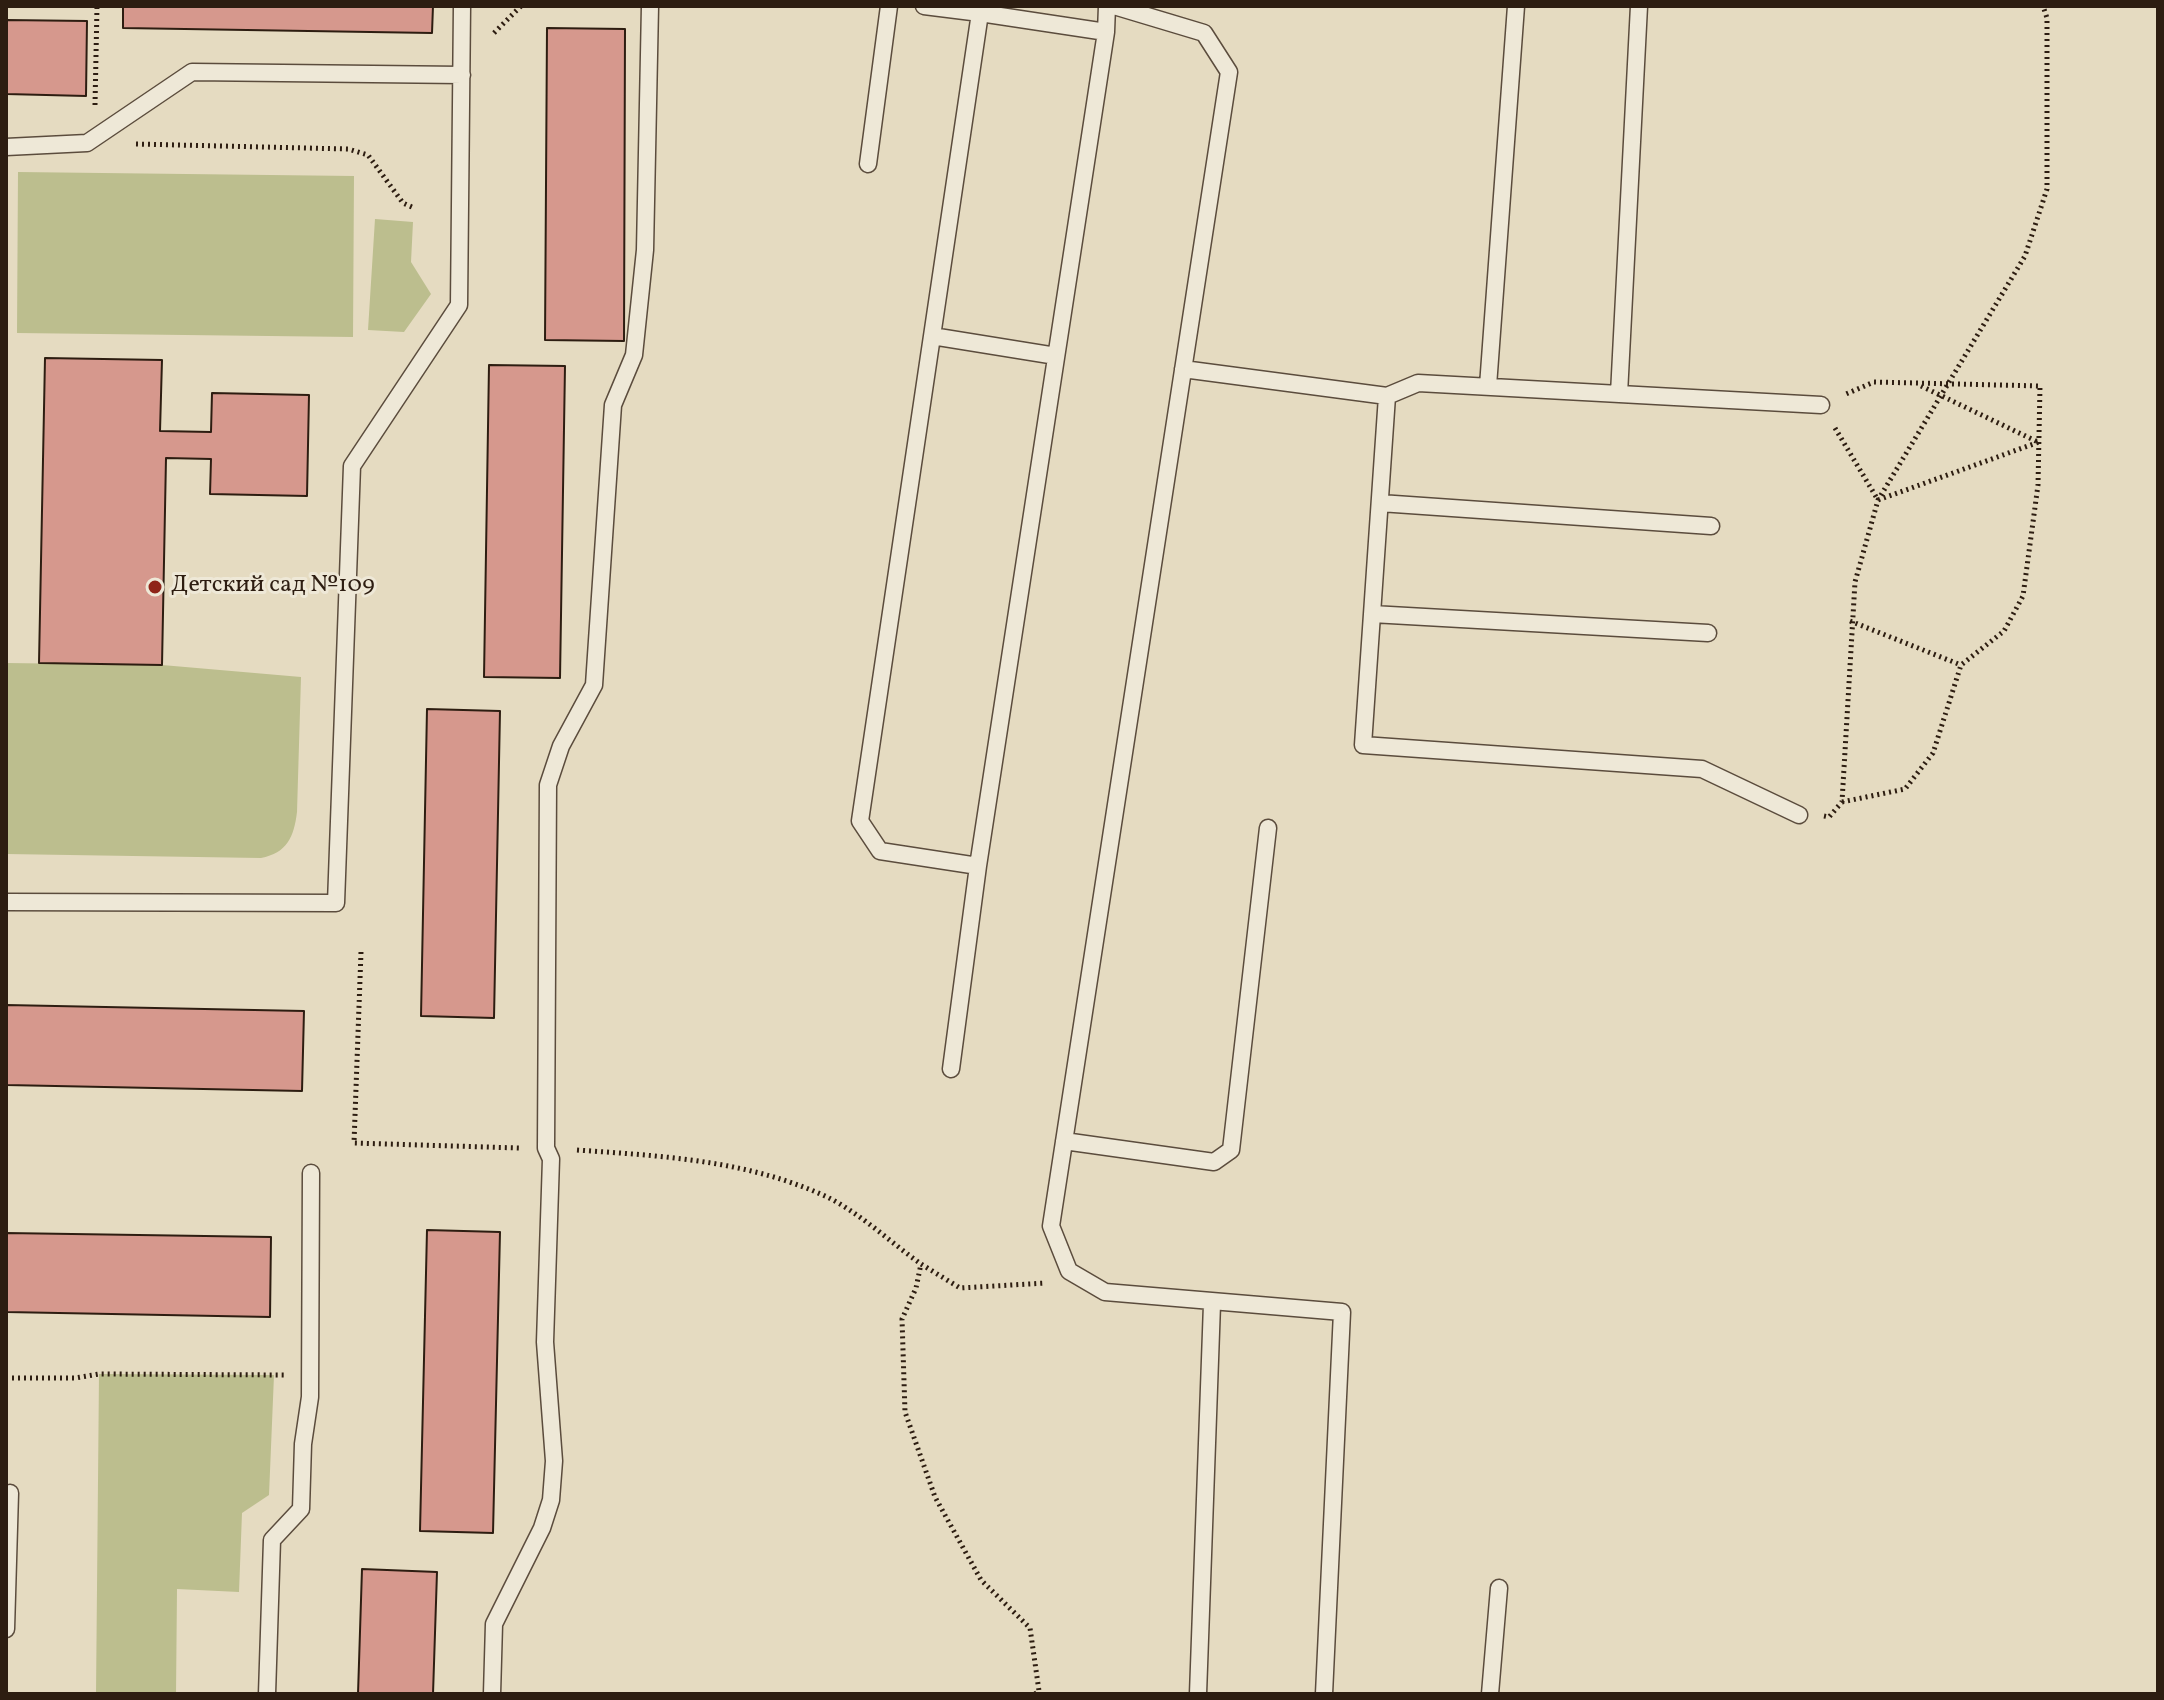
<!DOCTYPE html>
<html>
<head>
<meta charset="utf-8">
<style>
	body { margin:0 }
	#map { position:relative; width:2164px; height:1700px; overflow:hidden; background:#e5dbc1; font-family:Vollkorn,serif }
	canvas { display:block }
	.frame { position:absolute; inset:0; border:8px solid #2d1d11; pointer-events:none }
</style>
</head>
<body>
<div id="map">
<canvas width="2164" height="1700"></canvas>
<div class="frame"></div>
</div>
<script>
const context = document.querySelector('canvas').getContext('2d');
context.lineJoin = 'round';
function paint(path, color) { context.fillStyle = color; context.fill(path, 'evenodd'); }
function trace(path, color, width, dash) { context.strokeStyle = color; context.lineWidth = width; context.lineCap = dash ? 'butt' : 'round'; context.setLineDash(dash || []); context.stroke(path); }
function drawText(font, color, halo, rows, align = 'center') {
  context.font = font + ' Vollkorn,serif'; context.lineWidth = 6; context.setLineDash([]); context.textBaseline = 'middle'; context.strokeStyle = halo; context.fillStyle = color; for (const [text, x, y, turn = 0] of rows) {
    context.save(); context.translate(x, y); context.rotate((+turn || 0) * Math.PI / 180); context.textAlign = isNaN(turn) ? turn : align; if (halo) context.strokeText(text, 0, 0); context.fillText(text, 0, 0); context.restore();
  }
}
paint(new Path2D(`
	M 18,172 L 354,176 L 353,337 L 17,333 Z
	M 375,219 L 413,222 L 411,262 L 431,294 L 404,332 L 368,330 Z
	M 6,663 L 162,665 L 301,677 L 297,812 C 294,837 287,853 261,858 L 6,854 Z
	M 99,1374 L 274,1375 L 269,1495 L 242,1513 L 239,1592 L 177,1589 L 176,1694 L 96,1694 Z`), '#bcbe8e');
const building = new Path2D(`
	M 123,6 L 433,6 L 432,33 L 123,28 Z
	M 6,20 L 87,21 L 86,96 L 6,94 Z
	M 547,28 L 625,29 L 624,341 L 545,340 Z
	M 45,358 L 162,360 L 160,431 L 211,432 L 212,393 L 309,395 L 307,496 L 210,494 L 211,459 L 166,458 L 162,665 L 39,663 Z
	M 489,365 L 565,366 L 560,678 L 484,677 Z
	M 427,709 L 500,711 L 494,1018 L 421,1016 Z
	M 6,1005 L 304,1011 L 302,1091 L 6,1085 Z
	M 427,1230 L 500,1232 L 493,1533 L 420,1531 Z
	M 6,1233 L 271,1237 L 270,1317 L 6,1312 Z
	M 362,1569 L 437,1572 L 433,1694 L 358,1694 Z`);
paint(building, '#d6988d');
trace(building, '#2d1d11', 2);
const lane = new Path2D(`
	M 924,6 L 980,13
	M 1114,6 L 1204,33 L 1229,72 L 1051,1226 L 1069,1271 L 1105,1292 L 1342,1312 L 1324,1694
	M 6,147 L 87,143 L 192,72 L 462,75
	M 868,164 L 889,6
	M 932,336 L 1056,356
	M 1183,369 L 1387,396 L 1418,383 L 1821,405
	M 1488,386 L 1516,6
	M 1619,394 L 1639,6
	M 1387,396 L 1363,745 L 1702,769 L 1799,815
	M 1380,503 L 1711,526
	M 1372,614 L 1708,633
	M 978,866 L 880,851 L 860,821 L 980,13 L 1106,32 L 1107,6
	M 6,902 L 336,903 L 352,466 L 459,305 L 462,6
	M 951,1069 L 978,866 L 1106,32
	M 1064,1141 L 1214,1162 L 1231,1150 L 1268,828
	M 6,1629 L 10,1493
	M 267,1694 L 272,1540 L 301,1509 L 303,1444 L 310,1397 L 311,1173
	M 492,1694 L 494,1624 L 542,1528 L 551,1500 L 554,1461 L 545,1342 L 551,1159 L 546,1148 L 548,785 L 561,746 L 594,685 L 613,405 L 634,355 L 645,250 L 650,6
	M 1198,1694 L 1212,1304
	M 1490,1694 L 1499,1588`);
trace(lane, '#5b4c3d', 19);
trace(new Path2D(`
	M 494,33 L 521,6
	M 95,105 L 97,6
	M 136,144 L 348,149 L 368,155 L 403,203 L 412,207
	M 1921,386 L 2038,442
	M 1835,428 L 1878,500 L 2039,442
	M 1850,621 L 1961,665
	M 1842,802 L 1905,789 L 1933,753 L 1961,665 L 2004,631 L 2023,596 L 2038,485 L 2040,386 L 1874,382 L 1846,394
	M 1824,816 L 1829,817 L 1842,802 L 1855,582 L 1878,500 L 2025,256 L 2047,189 L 2047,18 L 2043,6
	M 361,952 L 354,1143 L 519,1148
	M 577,1150 C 662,1156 746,1160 825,1196 C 859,1212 890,1242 921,1264
	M 6,1378 L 75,1378 L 99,1374 L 285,1375
	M 1035,1694 L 1039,1691 L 1030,1628 L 981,1580 L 935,1497 L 905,1412 L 902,1319 L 916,1288 L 921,1264 L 960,1288 L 1046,1283`), '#2d1d11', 5, [2, 4]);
trace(lane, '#eee8d7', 16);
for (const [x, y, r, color] of [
	[155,587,8,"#8f2418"]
]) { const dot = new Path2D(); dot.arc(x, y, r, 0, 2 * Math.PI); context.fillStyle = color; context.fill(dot); trace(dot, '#eee8d7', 3); }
drawText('24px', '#2d1d11', '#eee8d7', [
	["Детский сад №109",171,587]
], 'left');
</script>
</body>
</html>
